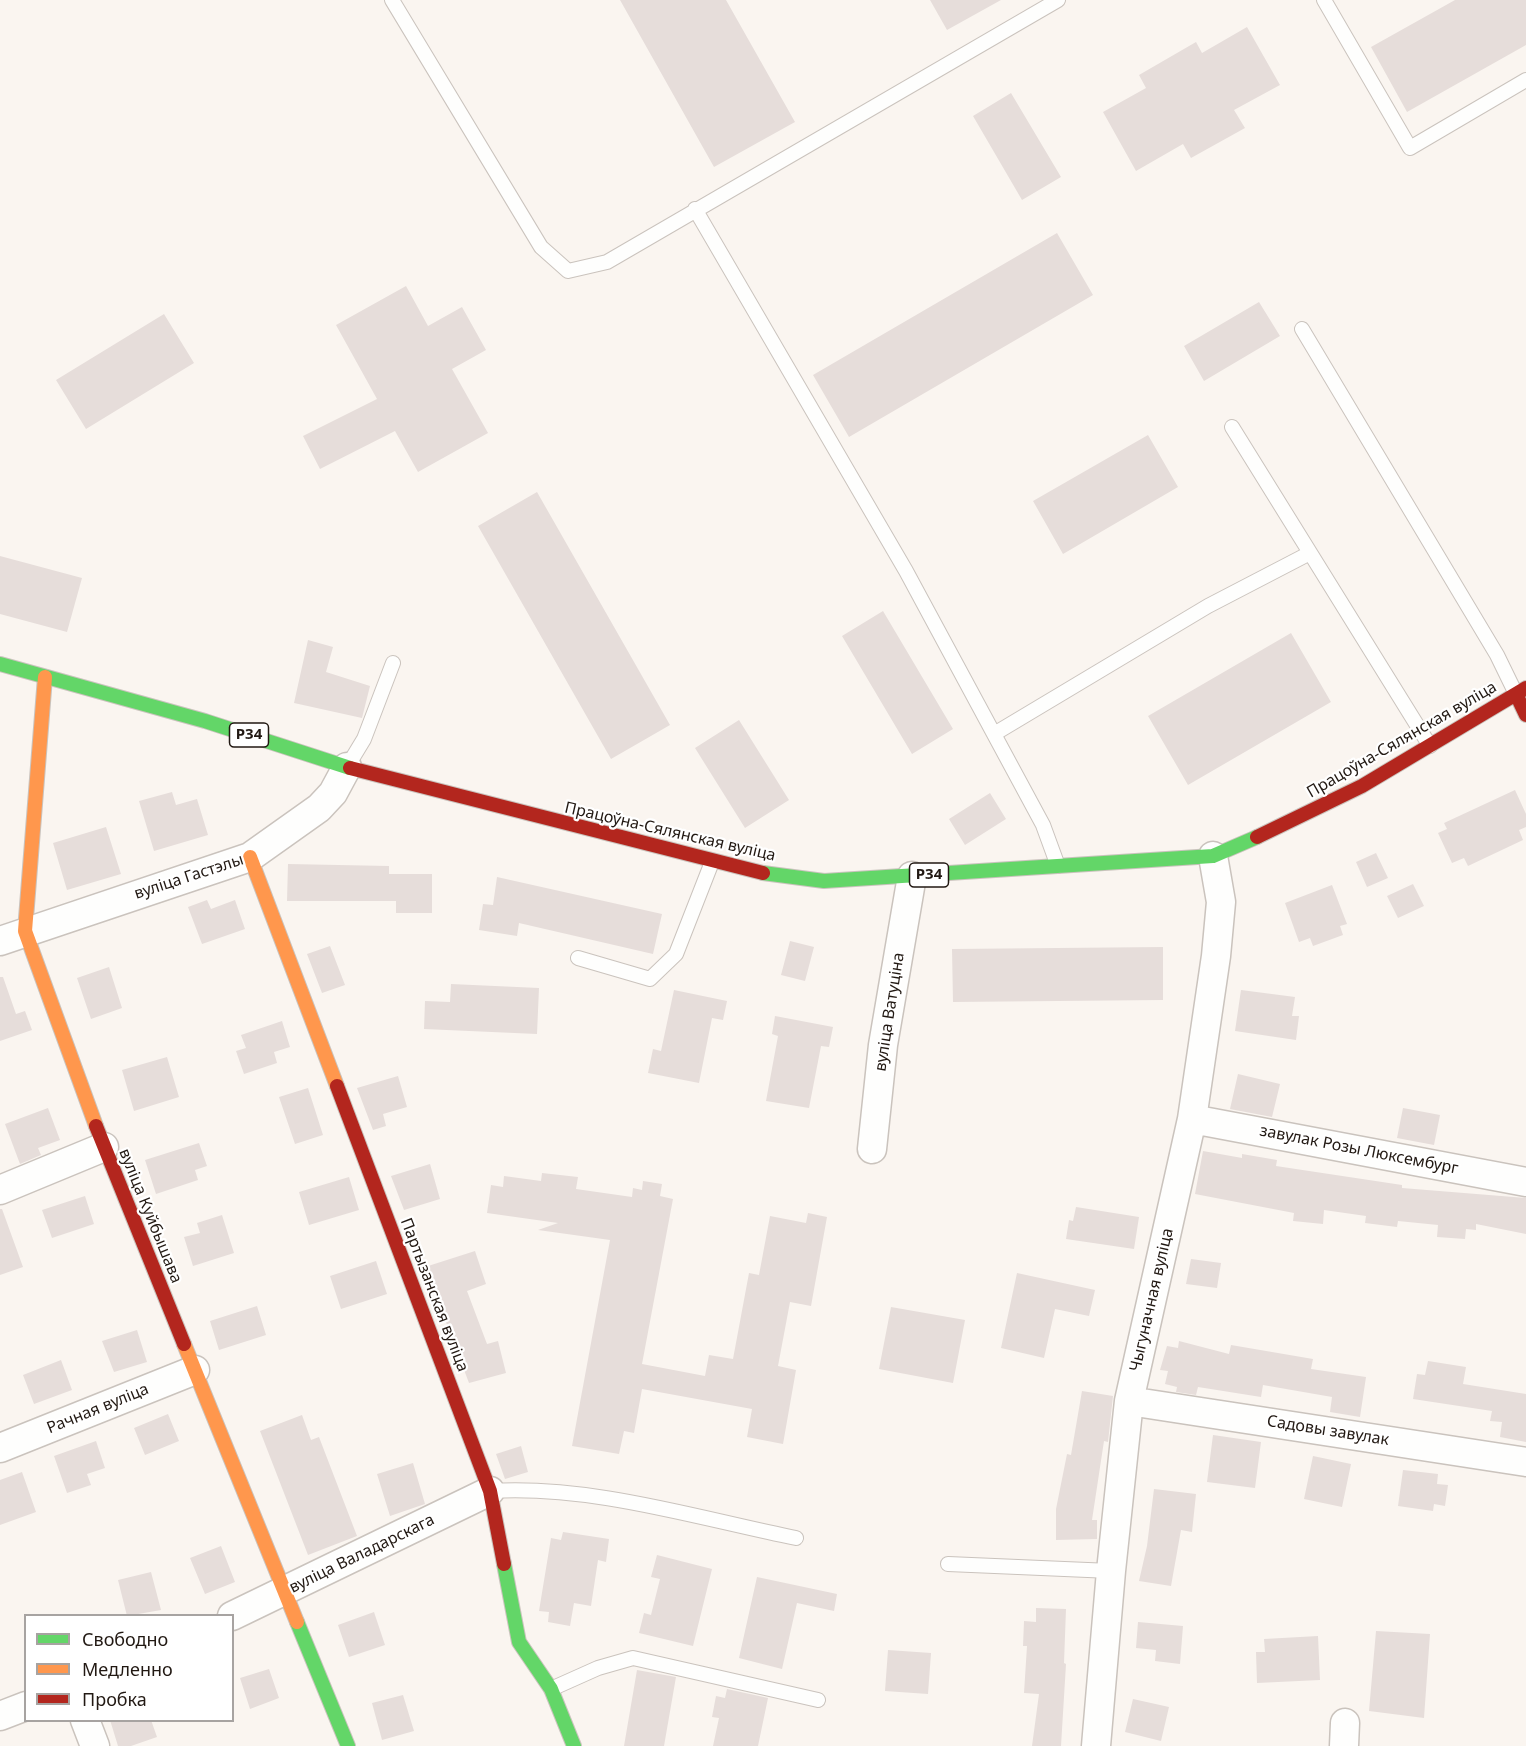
<!DOCTYPE html>
<html>
<head>
<meta charset="utf-8">
<style>
	body { margin:0 }
	#map { position:relative; width:1526px; height:1746px; overflow:hidden; background:#faf5f0; font-family:"Noto Sans",sans-serif }
	canvas { display:block }
	.legend { position:absolute; left:24px; top:1614px; width:210px; height:108px; box-sizing:border-box; background:#fff; border:2px solid #a7a3a1; margin:0; padding:8px 10px; list-style:none; font-size:18px; color:#221913 }
	.legend li { display:flex; align-items:center; gap:12px; height:30px }
	.legend b { width:30px; border:2px solid #a7a3a1 }
</style>
</head>
<body>
<div id="map">
<canvas width="1526" height="1746"></canvas>
<ul class="legend">
<li><b style="height:8px;background:#63d668"></b>Свободно</li>
<li><b style="height:8px;background:#ff974d"></b>Медленно</li>
<li><b style="height:8px;background:#b3261e"></b>Пробка</li>
</ul>
</div>
<script>
const context = document.querySelector('canvas').getContext('2d');
context.lineJoin = 'round';
function paint(path, color) { context.fillStyle = color; context.fill(path, 'evenodd'); }
function trace(path, color, width, dash) { context.strokeStyle = color; context.lineWidth = width; context.lineCap = dash ? 'butt' : 'round'; context.setLineDash(dash || []); context.stroke(path); }
function drawText(font, color, halo, rows, align = 'center') {
  context.font = font + ' "Noto Sans",sans-serif'; context.lineWidth = 4.5; context.setLineDash([]); context.textBaseline = 'middle'; context.strokeStyle = halo; context.fillStyle = color; for (const [text, x, y, turn = 0] of rows) {
    context.save(); context.translate(x, y); context.rotate((+turn || 0) * Math.PI / 180); context.textAlign = isNaN(turn) ? turn : align; if (halo) context.strokeText(text, 0, 0); context.fillText(text, 0, 0); context.restore();
  }
}
paint(new Path2D(`
	M 620,0 L 726,0 L 795,122 L 714,167 Z
	M 930,0 L 1001,0 L 947,30 Z
	M 1455,0 L 1526,0 L 1526,45 L 1407,112 L 1371,47 Z
	M 1247,27 L 1280,85 L 1234,110 L 1245,128 L 1191,158 L 1183,144 L 1136,171 L 1103,112 L 1146,88 L 1139,75 L 1196,42 L 1202,53 Z
	M 1011,93 L 1061,177 L 1022,200 L 973,116 Z
	M 1057,233 L 1093,295 L 849,437 L 813,375 Z
	M 406,286 L 428,326 L 462,307 L 486,350 L 452,369 L 488,433 L 418,472 L 395,431 L 320,469 L 303,436 L 377,399 L 336,325 Z
	M 1259,302 L 1280,336 L 1204,381 L 1184,346 Z
	M 164,314 L 194,363 L 86,429 L 56,380 Z
	M 1148,435 L 1178,487 L 1063,554 L 1033,501 Z
	M 537,492 L 670,725 L 611,759 L 478,526 Z
	M 0,556 L 82,578 L 67,632 L 0,614 Z
	M 883,611 L 953,729 L 912,754 L 842,636 Z
	M 1291,633 L 1331,702 L 1188,785 L 1148,716 Z
	M 308,640 L 333,647 L 326,672 L 370,686 L 362,718 L 294,703 Z
	M 739,720 L 789,800 L 745,828 L 695,748 Z
	M 1515,790 L 1526,814 L 1526,827 L 1519,830 L 1523,840 L 1468,866 L 1464,858 L 1452,863 L 1438,833 L 1447,829 L 1444,823 Z
	M 172,792 L 176,805 L 197,799 L 208,835 L 154,851 L 139,801 Z
	M 990,793 L 1006,819 L 965,845 L 949,819 Z
	M 106,827 L 121,874 L 67,890 L 53,843 Z
	M 1376,853 L 1388,878 L 1367,887 L 1356,862 Z
	M 288,864 L 389,866 L 389,874 L 432,874 L 432,913 L 396,913 L 396,901 L 287,901 Z
	M 497,877 L 662,914 L 653,954 L 519,923 L 517,936 L 479,930 L 483,904 L 493,905 Z
	M 1413,884 L 1424,906 L 1398,918 L 1387,896 Z
	M 1332,885 L 1347,924 L 1340,926 L 1343,935 L 1313,946 L 1310,938 L 1299,942 L 1285,903 Z
	M 207,900 L 211,909 L 235,900 L 245,929 L 202,944 L 188,907 Z
	M 790,941 L 814,947 L 805,981 L 781,975 Z
	M 330,946 L 345,985 L 322,993 L 307,954 Z
	M 1163,947 L 1163,1000 L 953,1002 L 952,949 Z
	M 109,967 L 122,1008 L 91,1019 L 77,978 Z
	M 0,977 L 3,977 L 16,1014 L 25,1011 L 32,1030 L 0,1041 Z
	M 451,984 L 539,988 L 537,1034 L 424,1029 L 425,1001 L 450,1002 Z
	M 674,990 L 727,1001 L 723,1020 L 712,1018 L 699,1083 L 648,1073 L 653,1049 L 661,1051 Z
	M 1241,990 L 1295,997 L 1292,1016 L 1299,1016 L 1296,1040 L 1235,1031 Z
	M 775,1016 L 833,1027 L 829,1047 L 821,1046 L 809,1108 L 766,1101 L 778,1036 L 772,1034 Z
	M 282,1021 L 290,1047 L 274,1052 L 277,1063 L 244,1074 L 236,1051 L 246,1048 L 241,1035 Z
	M 167,1057 L 179,1097 L 134,1111 L 122,1070 Z
	M 1238,1074 L 1280,1084 L 1272,1117 L 1230,1109 Z
	M 398,1076 L 407,1107 L 383,1114 L 386,1126 L 373,1130 L 357,1088 Z
	M 308,1088 L 323,1135 L 295,1144 L 279,1097 Z
	M 48,1108 L 60,1140 L 38,1148 L 41,1155 L 20,1164 L 5,1124 Z
	M 1403,1108 L 1440,1115 L 1434,1145 L 1397,1138 Z
	M 199,1143 L 207,1166 L 195,1170 L 198,1180 L 156,1194 L 145,1160 Z
	M 1203,1151 L 1242,1158 L 1242,1154 L 1277,1160 L 1276,1166 L 1402,1185 L 1402,1188 L 1526,1198 L 1526,1234 L 1476,1224 L 1476,1230 L 1466,1229 L 1465,1239 L 1437,1237 L 1438,1225 L 1398,1221 L 1397,1227 L 1365,1223 L 1366,1216 L 1324,1210 L 1323,1224 L 1293,1221 L 1294,1213 L 1195,1194 Z
	M 430,1164 L 440,1199 L 404,1210 L 391,1176 Z
	M 542,1173 L 578,1177 L 576,1189 L 632,1197 L 633,1188 L 642,1190 L 643,1181 L 662,1184 L 660,1196 L 673,1199 L 642,1364 L 705,1376 L 709,1355 L 733,1359 L 749,1273 L 759,1275 L 770,1216 L 806,1223 L 808,1213 L 827,1217 L 811,1306 L 790,1302 L 778,1366 L 796,1370 L 783,1444 L 747,1437 L 752,1409 L 642,1389 L 634,1433 L 624,1431 L 619,1454 L 572,1446 L 610,1240 L 538,1230 L 558,1223 L 487,1213 L 491,1185 L 503,1187 L 504,1176 L 541,1181 Z
	M 349,1177 L 359,1210 L 309,1225 L 299,1192 Z
	M 85,1196 L 94,1224 L 52,1238 L 42,1210 Z
	M 1076,1207 L 1139,1217 L 1134,1249 L 1066,1239 L 1069,1220 L 1073,1221 Z
	M 0,1209 L 2,1209 L 23,1267 L 0,1275 Z
	M 222,1215 L 234,1253 L 193,1266 L 184,1237 L 200,1233 L 197,1223 Z
	M 475,1251 L 486,1284 L 467,1291 L 487,1344 L 498,1341 L 506,1373 L 469,1383 L 425,1267 Z
	M 1191,1259 L 1221,1263 L 1217,1288 L 1186,1284 Z
	M 376,1261 L 387,1294 L 341,1309 L 330,1276 Z
	M 1017,1273 L 1095,1290 L 1089,1316 L 1055,1309 L 1044,1358 L 1001,1348 Z
	M 257,1306 L 266,1335 L 219,1350 L 210,1321 Z
	M 891,1307 L 965,1320 L 953,1383 L 879,1369 Z
	M 137,1330 L 147,1362 L 114,1372 L 102,1341 Z
	M 1179,1341 L 1229,1354 L 1231,1345 L 1313,1359 L 1311,1369 L 1366,1377 L 1360,1417 L 1330,1412 L 1332,1397 L 1263,1385 L 1261,1397 L 1198,1387 L 1196,1395 L 1176,1392 L 1177,1387 L 1165,1384 L 1168,1371 L 1160,1370 L 1167,1346 L 1178,1348 Z
	M 61,1360 L 72,1390 L 34,1404 L 23,1375 Z
	M 1428,1361 L 1466,1367 L 1463,1384 L 1526,1394 L 1526,1442 L 1500,1437 L 1502,1422 L 1490,1421 L 1492,1411 L 1413,1399 L 1417,1374 L 1425,1375 Z
	M 1082,1391 L 1113,1396 L 1108,1442 L 1104,1441 L 1092,1520 L 1097,1520 L 1097,1539 L 1056,1540 L 1056,1509 L 1067,1454 L 1071,1455 Z
	M 168,1414 L 179,1441 L 145,1455 L 134,1428 Z
	M 302,1415 L 311,1440 L 319,1437 L 357,1536 L 308,1555 L 260,1431 Z
	M 1213,1435 L 1261,1442 L 1255,1488 L 1207,1482 Z
	M 96,1441 L 105,1468 L 87,1474 L 91,1485 L 67,1493 L 54,1456 Z
	M 521,1446 L 528,1472 L 505,1479 L 496,1454 Z
	M 1313,1456 L 1351,1464 L 1342,1507 L 1304,1499 Z
	M 413,1463 L 425,1504 L 390,1516 L 377,1474 Z
	M 1403,1470 L 1438,1474 L 1437,1484 L 1448,1485 L 1445,1506 L 1434,1504 L 1433,1511 L 1398,1506 Z
	M 22,1472 L 36,1512 L 0,1525 L 0,1480 Z
	M 1154,1489 L 1196,1494 L 1192,1532 L 1181,1530 L 1171,1586 L 1139,1581 L 1147,1546 Z
	M 563,1532 L 609,1539 L 606,1562 L 598,1560 L 591,1606 L 574,1603 L 570,1626 L 548,1622 L 549,1612 L 539,1611 L 551,1538 L 561,1540 Z
	M 221,1546 L 235,1582 L 205,1594 L 190,1558 Z
	M 657,1555 L 712,1569 L 693,1646 L 639,1633 L 644,1613 L 651,1615 L 660,1579 L 651,1577 Z
	M 151,1572 L 161,1610 L 127,1616 L 118,1580 Z
	M 757,1577 L 837,1594 L 834,1611 L 797,1603 L 782,1669 L 739,1658 Z
	M 1036,1608 L 1066,1609 L 1064,1663 L 1066,1664 L 1061,1746 L 1032,1746 L 1039,1694 L 1024,1693 L 1027,1646 L 1023,1646 L 1024,1621 L 1036,1622 Z
	M 374,1612 L 385,1645 L 349,1657 L 338,1625 Z
	M 1138,1622 L 1183,1626 L 1180,1664 L 1155,1661 L 1156,1650 L 1136,1648 Z
	M 1376,1631 L 1430,1634 L 1424,1718 L 1369,1711 Z
	M 1318,1636 L 1320,1680 L 1257,1683 L 1256,1652 L 1265,1652 L 1264,1639 Z
	M 888,1650 L 931,1653 L 928,1694 L 885,1691 Z
	M 269,1669 L 279,1698 L 250,1709 L 240,1678 Z
	M 637,1670 L 676,1677 L 664,1746 L 624,1746 Z
	M 727,1689 L 768,1698 L 758,1746 L 713,1746 L 719,1718 L 712,1717 L 716,1696 L 725,1698 Z
	M 403,1695 L 414,1731 L 382,1740 L 372,1703 Z
	M 1133,1699 L 1169,1707 L 1161,1741 L 1125,1732 Z
	M 110,1720 L 151,1720 L 157,1737 L 131,1746 L 118,1746 Z`), '#e6ddda');
const lane = new Path2D(`
	M 392,0 L 541,247 L 568,271 L 607,262 L 1058,0
	M 1324,0 L 1410,148 L 1526,80
	M 695,209 L 906,571 L 1043,825 L 1058,866
	M 1302,329 L 1497,655 L 1516,694
	M 1232,427 L 1430,746
	M 994,734 L 1208,606 L 1310,553
	M 347,767 L 364,739 L 393,663
	M 578,958 L 650,979 L 676,954 L 712,862
	M 491,1491 C 592,1485 697,1518 796,1538
	M 948,1564 L 1111,1571
	M 551,1689 L 598,1668 L 633,1658 L 818,1700`);
const street = new Path2D(`
	M 0,941 L 250,857 L 319,808 L 333,793 L 347,767
	M 1192,1119 L 1526,1182
	M 872,1149 L 883,1045 L 912,876
	M 0,1190 L 104,1147
	M 1129,1401 L 1526,1462
	M 0,1448 L 195,1370
	M 232,1616 L 490,1491
	M 0,1716 L 26,1706
	M 85,1720 L 95,1746
	M 1096,1746 L 1111,1571 L 1129,1401 L 1192,1119 L 1216,956 L 1221,902 L 1213,856
	M 1344,1746 L 1345,1723`);
const fast = new Path2D(`
	M 0,664 L 205,721 L 350,768
	M 763,873 L 824,881 L 1213,856 L 1257,837
	M 504,1564 L 519,1642 L 551,1689 L 574,1746
	M 297,1622 L 348,1746`);
const slow = new Path2D(`
	M 45,677 L 25,931 L 96,1126
	M 250,857 L 337,1086
	M 184,1344 L 297,1622`);
const jam = new Path2D(`
	M 1516,694 L 1526,715
	M 350,768 L 763,873
	M 1257,837 L 1362,786 L 1526,688
	M 337,1086 L 490,1491 L 504,1564
	M 96,1126 L 184,1344`);
trace(lane, '#cac3bd', 16);
trace(street, '#cac3bd', 31);
trace(fast, '#cac3bd', 16);
trace(slow, '#cac3bd', 16);
trace(jam, '#cac3bd', 16);
trace(lane, '#fefefd', 14);
trace(street, '#fefefd', 28);
trace(fast, '#63d668', 14);
trace(slow, '#ff974d', 14);
trace(jam, '#b3261e', 14);
for (const [x, y, w] of [
	[249,735,39],
	[929,875,39]
]) { const box = new Path2D(); box.roundRect(x - w / 2, y - 12, w, 24, 4.5); context.fillStyle = '#fff'; context.fill(box); trace(box, '#221913', 1.5); }
drawText('bold 15px', '#221913', null, [
	["Р34",249,735],
	["Р34",929,875]
]);
drawText('16px', '#221913', '#fff', [
	["Працоўна-Сялянская вуліца",1402,740,-30],
	["Працоўна-Сялянская вуліца",670,832,13],
	["вуліца Гастэлы",189,877,-18],
	["вуліца Ватуціна",890,1012,-81],
	["завулак Розы Люксембург",1359,1150,11],
	["вуліца Куйбышава",150,1216,68],
	["Партызанская вуліца",434,1295,69],
	["Чыгуначная вуліца",1152,1300,-77],
	["Рачная вуліца",98,1409,-22],
	["Садовы завулак",1328,1431,9],
	["вуліца Валадарскага",362,1554,-26]
]);
</script>
</body>
</html>
